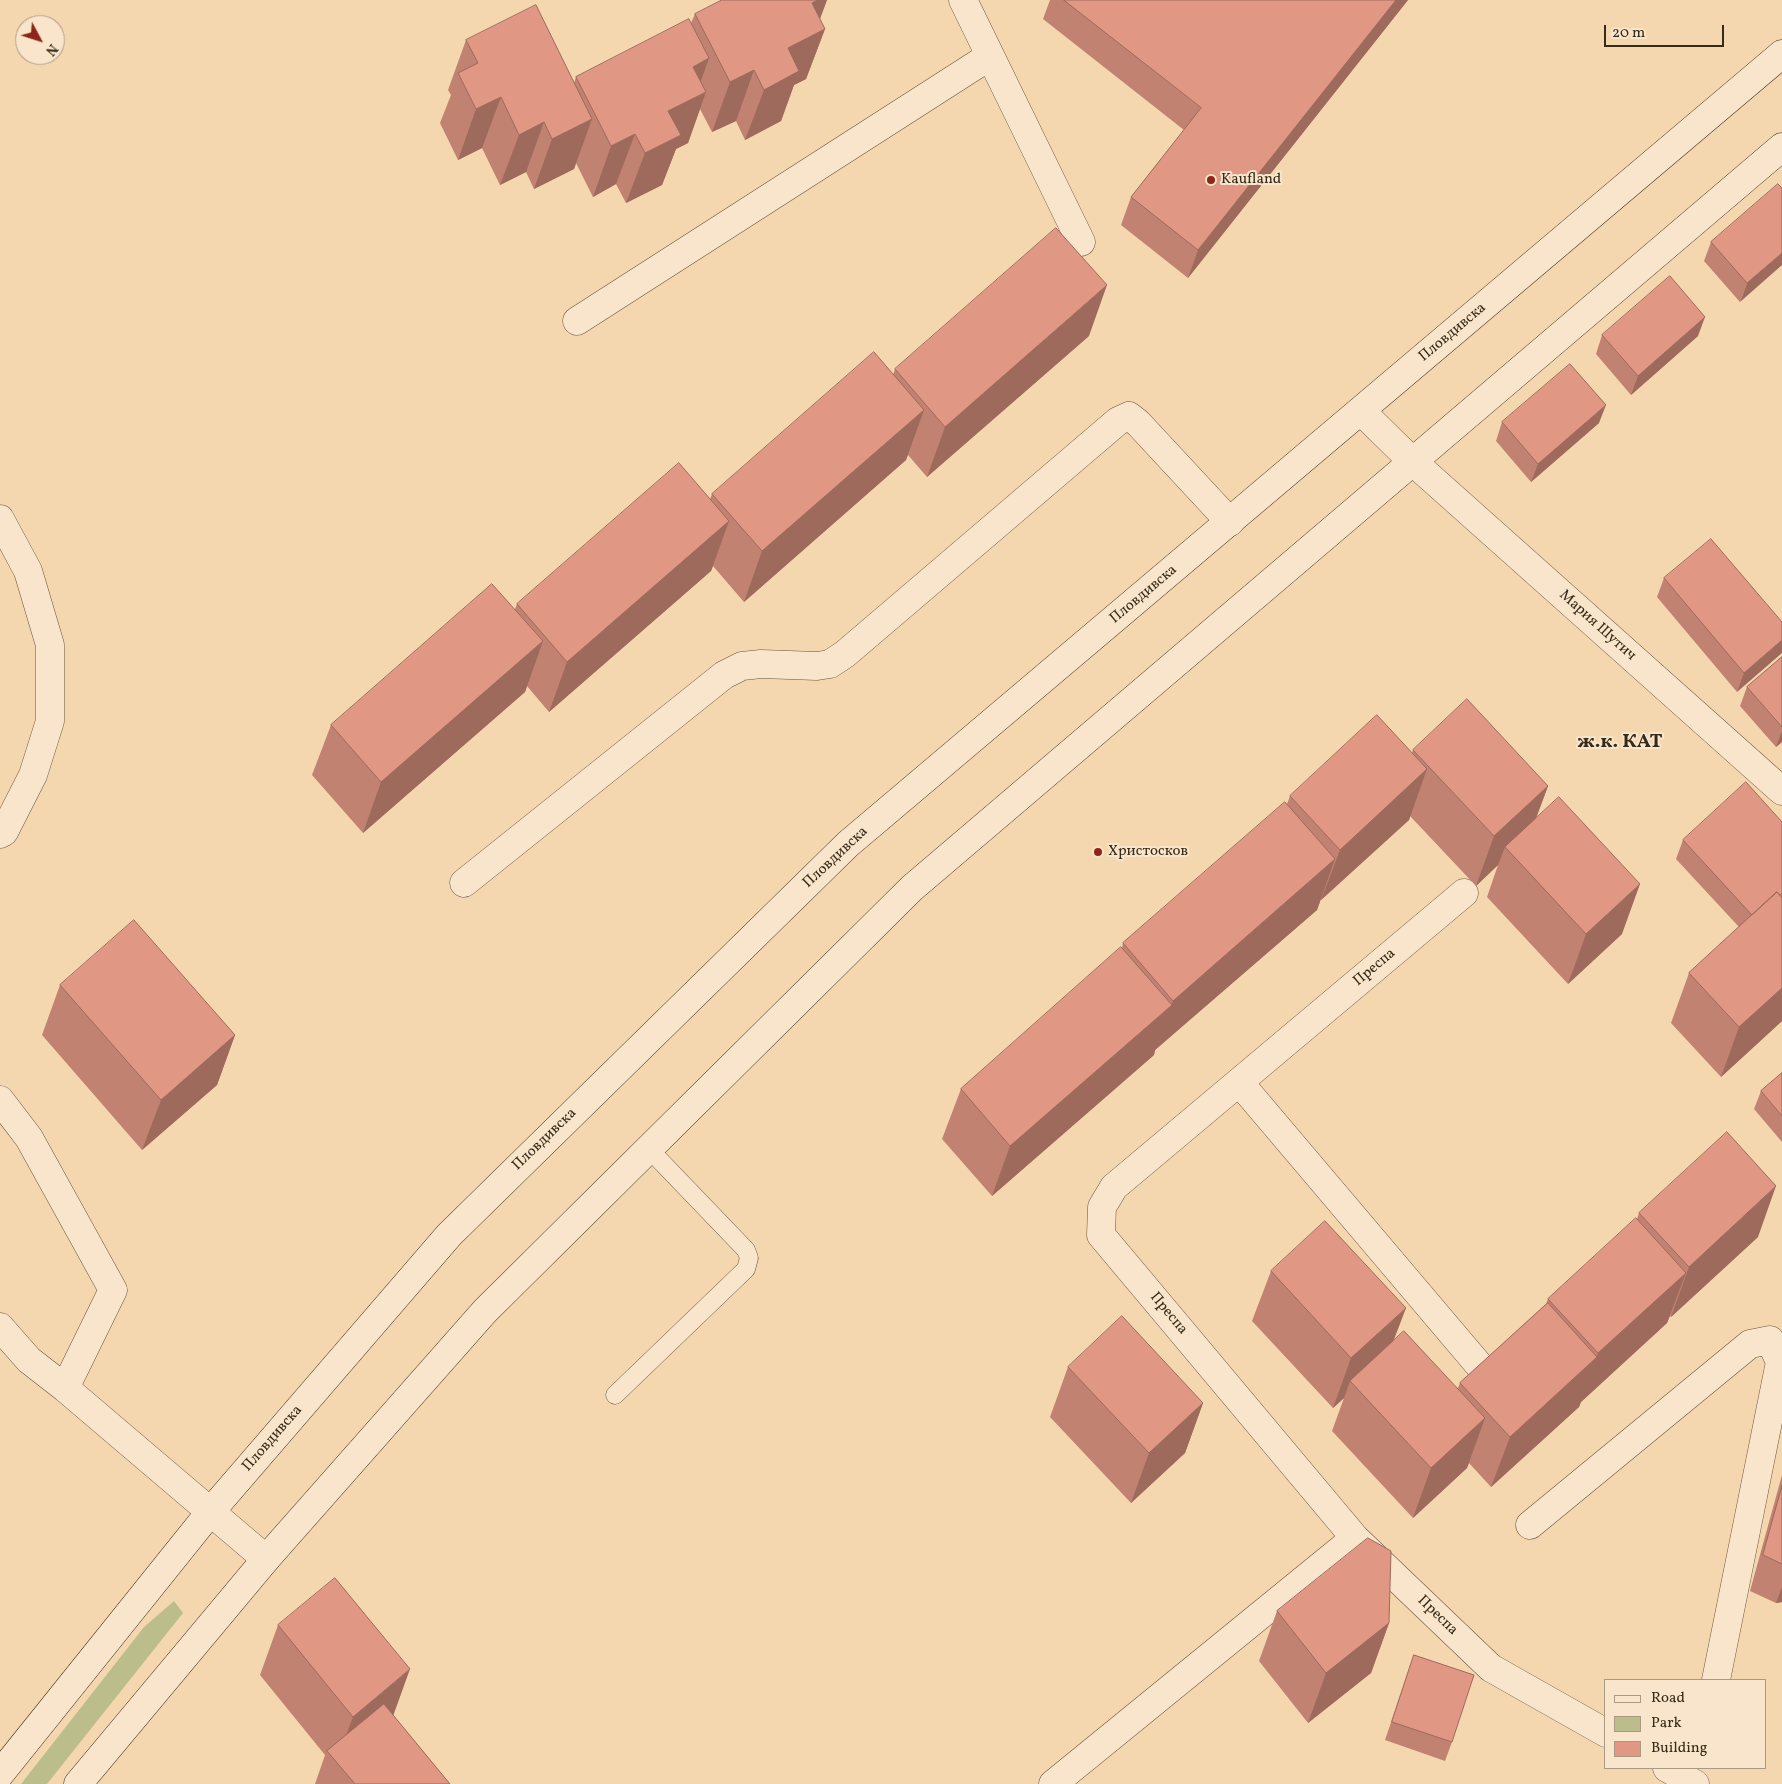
<!DOCTYPE html>
<html>
<head>
<meta charset="utf-8">
<style>
	body { margin:0 }
	#map { position:relative; width:1782px; height:1784px; overflow:hidden; background:#f5d7af; font-family:Vollkorn,serif }
	canvas { display:block }
	.legend { position:absolute; left:1604px; top:1679px; width:162px; height:90px; box-sizing:border-box; background:#f8e5cb; border:1px solid #ab9a83; margin:0; padding:6px 9px; list-style:none; font-size:15px; color:#372a18 }
	.legend li { display:flex; align-items:center; gap:10px; height:25px }
	.legend b { width:25px; border:1px solid #ab9a83 }
	.north { position:absolute; left:15px; top:15px; width:50px; height:50px; box-sizing:border-box; background:#f8e5cb; border:1px solid #ab9a83; border-radius:50%; rotate:130deg; font-size:14px; font-weight:700; line-height:20px; text-align:center; color:#372a18 }
	.north::after { content:''; display:block; margin:auto; width:18px; height:22px; background:#8f2418; clip-path:polygon(50% 0,100% 100%,50% 72%,0 100%) }
	.scale { position:absolute; left:1604px; top:25px; width:120px; height:22px; box-sizing:border-box; border:2px solid #372a18; border-top:0; padding-left:6px; font-size:15px; line-height:18px; white-space:nowrap; color:#372a18; -webkit-text-stroke:4px #f8e5cb; paint-order:stroke }
</style>
</head>
<body>
<div id="map">
<canvas width="1782" height="1784"></canvas>
<ul class="legend">
<li><b style="height:6px;background:#f8e5cb"></b>Road</li>
<li><b style="height:14px;background:#bbbe8b"></b>Park</li>
<li><b style="height:14px;background:#e09783"></b>Building</li>
</ul>
<div class="north">N</div>
<div class="scale">20 m</div>
</div>
<script>
const context = document.querySelector('canvas').getContext('2d');
context.lineJoin = 'round';
function paint(path, color) { context.fillStyle = color; context.fill(path, 'evenodd'); }
function trace(path, color, width, dash) { context.strokeStyle = color; context.lineWidth = width; context.lineCap = dash ? 'butt' : 'round'; context.setLineDash(dash || []); context.stroke(path); }
function drawText(font, color, halo, rows, align = 'center') {
  context.font = font + ' Vollkorn,serif'; context.lineWidth = 4; context.setLineDash([]); context.textBaseline = 'middle'; context.strokeStyle = halo; context.fillStyle = color; for (const [text, x, y, turn = 0] of rows) {
    context.save(); context.translate(x, y); context.rotate((+turn || 0) * Math.PI / 180); context.textAlign = isNaN(turn) ? turn : align; if (halo) context.strokeText(text, 0, 0); context.fillText(text, 0, 0); context.restore();
  }
}
paint(new Path2D(`
	M 174,1601 L 183,1613 L 47,1784 L 21,1784 L 144,1627 Z`), '#bbbe8b');
const lane = new Path2D(`
	M 615,1395 L 746,1269 L 749,1258 L 746,1250 L 649,1149`);
const street = new Path2D(`
	M 963,0 L 1081,242
	M 577,321 L 990,56
	M 1361,411 L 1412,461 L 1782,791
	M 0,519 L 28,571 L 50,645 L 50,721 L 33,775 L 4,832 L 0,834
	M 464,883 L 724,675 L 742,666 L 761,664 L 817,666 L 830,664 L 845,654 L 1118,421 L 1129,416 L 1138,423 L 1230,522
	M 1464,893 L 1114,1187 L 1102,1207 L 1101,1235 L 1355,1538 L 1491,1668 L 1606,1733
	M 1239,1082 L 1489,1377
	M 0,1100 L 29,1138 L 113,1290 L 65,1388
	M 0,1327 L 29,1360 L 65,1388 L 266,1559
	M 1530,1525 L 1750,1344 L 1770,1340 L 1780,1362 L 1716,1680
	M 1667,1768 L 1695,1784
	M 1053,1784 L 1355,1538`);
const secondary = new Path2D(`
	M 0,1774 L 211,1511 L 449,1235 L 848,844 L 1782,54
	M 78,1784 L 266,1559 L 485,1311 L 912,888 L 1782,147`);
trace(lane, '#66553e', 19);
trace(street, '#66553e', 29);
trace(secondary, '#372a18', 29);
trace(lane, '#f8e5cb', 18);
trace(street, '#f8e5cb', 28);
trace(secondary, '#f8e5cb', 28);
paint(new Path2D(`
	M 827,0 L 820,19 L 825,29 L 806,79 L 794,85 L 781,121 L 745,140 L 736,121 L 712,132 L 700,109 L 688,143 L 676,149 L 662,185 L 626,203 L 616,184 L 593,197 L 576,163 L 574,169 L 534,189 L 526,172 L 500,185 L 482,148 L 458,160 L 440,123 L 451,95 L 448,90 L 466,40 L 574,83 L 576,77 L 691,23 L 695,14 Z
	M 1050,0 L 1408,0 L 1188,278 L 1121,225 L 1131,197 L 1184,130 L 1043,19 Z
	M 1782,188 L 1740,302 L 1704,261 L 1711,242 Z
	M 1602,335 L 1698,336 L 1631,395 L 1596,354 Z
	M 1089,336 L 927,477 L 908,455 L 906,460 L 744,602 L 713,566 L 711,571 L 549,712 L 527,686 L 525,692 L 363,833 L 312,775 L 331,725 L 515,609 L 517,604 L 710,499 L 712,494 L 893,375 L 895,369 Z
	M 1502,422 L 1599,423 L 1531,482 L 1496,441 Z
	M 1664,578 L 1782,622 L 1737,692 L 1657,597 Z
	M 1782,657 L 1782,742 L 1776,747 L 1740,706 L 1747,687 Z
	M 1413,750 L 1548,786 L 1536,819 L 1622,934 L 1568,984 L 1487,897 L 1498,865 L 1476,886 L 1410,816 L 1409,820 L 1321,900 L 1321,899 L 1317,910 L 1155,1050 L 1154,1055 L 992,1196 L 942,1139 L 961,1089 L 1122,948 L 1123,943 L 1287,804 L 1290,796 L 1412,753 Z
	M 1782,822 L 1782,1021 L 1721,1077 L 1671,1023 L 1689,973 L 1739,927 L 1676,859 L 1683,840 Z
	M 60,985 L 235,1035 L 217,1085 L 142,1150 L 42,1035 Z
	M 1782,1073 L 1782,1142 L 1754,1109 L 1761,1091 Z
	M 1639,1213 L 1758,1237 L 1671,1317 L 1670,1316 L 1667,1323 L 1581,1402 L 1579,1407 L 1491,1487 L 1469,1463 L 1467,1468 L 1413,1518 L 1332,1431 L 1344,1398 L 1333,1408 L 1252,1321 L 1271,1271 L 1393,1341 L 1458,1388 L 1460,1383 L 1546,1304 L 1548,1299 L 1637,1219 Z
	M 1068,1367 L 1203,1403 L 1185,1453 L 1131,1503 L 1050,1417 Z
	M 1782,1475 L 1782,1602 L 1776,1603 L 1750,1591 Z
	M 1277,1611 L 1389,1623 L 1371,1673 L 1308,1723 L 1259,1661 Z
	M 278,1625 L 393,1715 L 450,1784 L 315,1784 L 325,1755 L 260,1675 Z
	M 1414,1655 L 1452,1742 L 1445,1761 L 1385,1740 Z`), '#c18271');
paint(new Path2D(`
	M 818,0 L 827,0 L 814,34 L 825,29 L 806,79 L 794,85 L 781,121 L 745,140 L 764,90 L 812,3 Z
	M 1396,0 L 1408,0 L 1188,278 L 1198,250 Z
	M 709,58 L 695,98 L 706,92 L 688,143 L 676,149 L 662,185 L 626,203 L 645,153 L 693,67 Z
	M 754,70 L 736,121 L 712,132 L 730,82 Z
	M 501,97 L 482,148 L 458,160 L 476,109 Z
	M 592,119 L 574,169 L 534,189 L 552,139 Z
	M 544,122 L 526,172 L 500,185 L 519,135 Z
	M 635,134 L 616,184 L 593,197 L 611,146 Z
	M 1782,253 L 1782,265 L 1740,302 L 1747,283 Z
	M 1107,285 L 1089,336 L 927,477 L 945,427 Z
	M 1705,317 L 1698,336 L 1631,395 L 1638,376 Z
	M 1606,405 L 1599,423 L 1531,482 L 1538,464 Z
	M 924,410 L 906,460 L 744,602 L 762,551 Z
	M 729,521 L 711,571 L 549,712 L 567,662 Z
	M 1782,640 L 1782,653 L 1737,692 L 1744,673 Z
	M 543,641 L 525,692 L 363,833 L 381,782 Z
	M 1782,731 L 1782,742 L 1776,747 Z
	M 1427,769 L 1409,820 L 1321,900 L 1340,850 Z
	M 1548,786 L 1529,836 L 1505,847 L 1498,865 L 1476,886 L 1494,836 Z
	M 1335,859 L 1317,910 L 1155,1050 L 1154,1055 L 992,1196 L 1010,1146 L 1171,1006 L 1173,1001 Z
	M 1640,884 L 1622,934 L 1568,984 L 1586,934 Z
	M 1782,988 L 1782,1021 L 1721,1077 L 1739,1027 Z
	M 235,1035 L 217,1085 L 142,1150 L 161,1100 Z
	M 1776,1186 L 1758,1237 L 1671,1317 L 1689,1267 Z
	M 1686,1273 L 1667,1323 L 1581,1402 L 1579,1407 L 1491,1487 L 1510,1437 L 1596,1358 L 1598,1353 Z
	M 1406,1308 L 1387,1358 L 1350,1381 L 1344,1398 L 1333,1408 L 1351,1358 Z
	M 1203,1403 L 1185,1453 L 1131,1503 L 1149,1453 Z
	M 1485,1418 L 1467,1468 L 1413,1518 L 1431,1468 Z
	M 1782,1587 L 1782,1602 L 1776,1603 Z
	M 1389,1623 L 1371,1673 L 1308,1723 L 1326,1673 Z
	M 410,1669 L 392,1719 L 336,1762 L 353,1717 Z`), '#9d6a5c');
const building = new Path2D(`
	M 722,0 L 818,0 L 812,3 L 825,29 L 788,48 L 799,71 L 764,90 L 754,70 L 730,82 L 695,14 Z
	M 1064,0 L 1396,0 L 1198,250 L 1131,197 L 1201,108 Z
	M 536,5 L 592,119 L 552,139 L 544,122 L 519,135 L 501,97 L 476,109 L 458,73 L 478,63 L 466,40 Z
	M 689,19 L 709,58 L 693,67 L 706,92 L 668,111 L 681,135 L 645,153 L 635,134 L 611,146 L 576,77 Z
	M 1778,184 L 1782,188 L 1782,253 L 1747,283 L 1711,242 Z
	M 1056,228 L 1107,285 L 945,427 L 895,369 Z
	M 1670,276 L 1705,317 L 1638,376 L 1602,335 Z
	M 874,352 L 924,410 L 762,551 L 712,494 Z
	M 1570,364 L 1606,405 L 1538,464 L 1502,422 Z
	M 679,463 L 729,521 L 567,662 L 517,604 Z
	M 1711,539 L 1782,622 L 1782,640 L 1744,673 L 1664,578 Z
	M 492,584 L 543,641 L 381,782 L 331,725 Z
	M 1782,657 L 1782,727 L 1747,687 Z
	M 1467,699 L 1548,786 L 1494,836 L 1413,750 Z
	M 1377,715 L 1427,769 L 1340,850 L 1290,796 Z
	M 1746,782 L 1782,822 L 1782,893 L 1780,895 L 1777,892 L 1752,915 L 1683,840 Z
	M 1559,797 L 1640,884 L 1586,934 L 1505,847 Z
	M 1285,802 L 1335,859 L 1173,1001 L 1123,943 Z
	M 1777,892 L 1782,898 L 1782,988 L 1739,1027 L 1689,973 Z
	M 134,920 L 235,1035 L 161,1100 L 60,985 Z
	M 1121,947 L 1172,1005 L 1010,1146 L 961,1089 Z
	M 1782,1073 L 1782,1116 L 1761,1091 Z
	M 1727,1132 L 1776,1186 L 1689,1267 L 1639,1213 Z
	M 1636,1218 L 1686,1273 L 1598,1353 L 1548,1299 Z
	M 1325,1221 L 1406,1308 L 1351,1358 L 1271,1271 Z
	M 1548,1303 L 1597,1357 L 1510,1437 L 1460,1383 Z
	M 1122,1316 L 1203,1403 L 1149,1453 L 1068,1367 Z
	M 1404,1331 L 1485,1418 L 1431,1468 L 1350,1381 Z
	M 1782,1486 L 1782,1564 L 1763,1555 Z
	M 1368,1538 L 1391,1551 L 1389,1623 L 1326,1673 L 1277,1611 Z
	M 335,1578 L 410,1669 L 353,1717 L 278,1625 Z
	M 1414,1655 L 1474,1675 L 1452,1742 L 1392,1722 Z
	M 384,1704 L 450,1784 L 355,1784 L 327,1751 Z`);
paint(building, '#e09783');
trace(building, '#9d6a5c', 1);
for (const [x, y, r, color] of [
	[1211,180,5,"#8f2418"],
	[1098,852,5,"#8f2418"]
]) { const dot = new Path2D(); dot.arc(x, y, r, 0, 2 * Math.PI); context.fillStyle = color; context.fill(dot); trace(dot, '#f8e5cb', 2); }
drawText('15px', '#372a18', '#f8e5cb', [
	["Kaufland",1221,180],
	["Христосков",1108,852]
], 'left');
drawText('15px', '#372a18', '#f8e5cb', [
	["Пловдивска",1453,333,-40],
	["Пловдивска",1144,595,-40],
	["Мария Шутич",1597,626,42],
	["Пловдивска",836,858,-43],
	["Преспа",1375,968,-40],
	["Пловдивска",545,1140,-44],
	["Преспа",1168,1314,50],
	["Пловдивска",273,1439,-49],
	["Преспа",1437,1616,44]
]);
drawText('bold 20px', '#372a18', '#f8e5cb', [
	["ж.к. КАТ",1620,743]
]);
</script>
</body>
</html>
